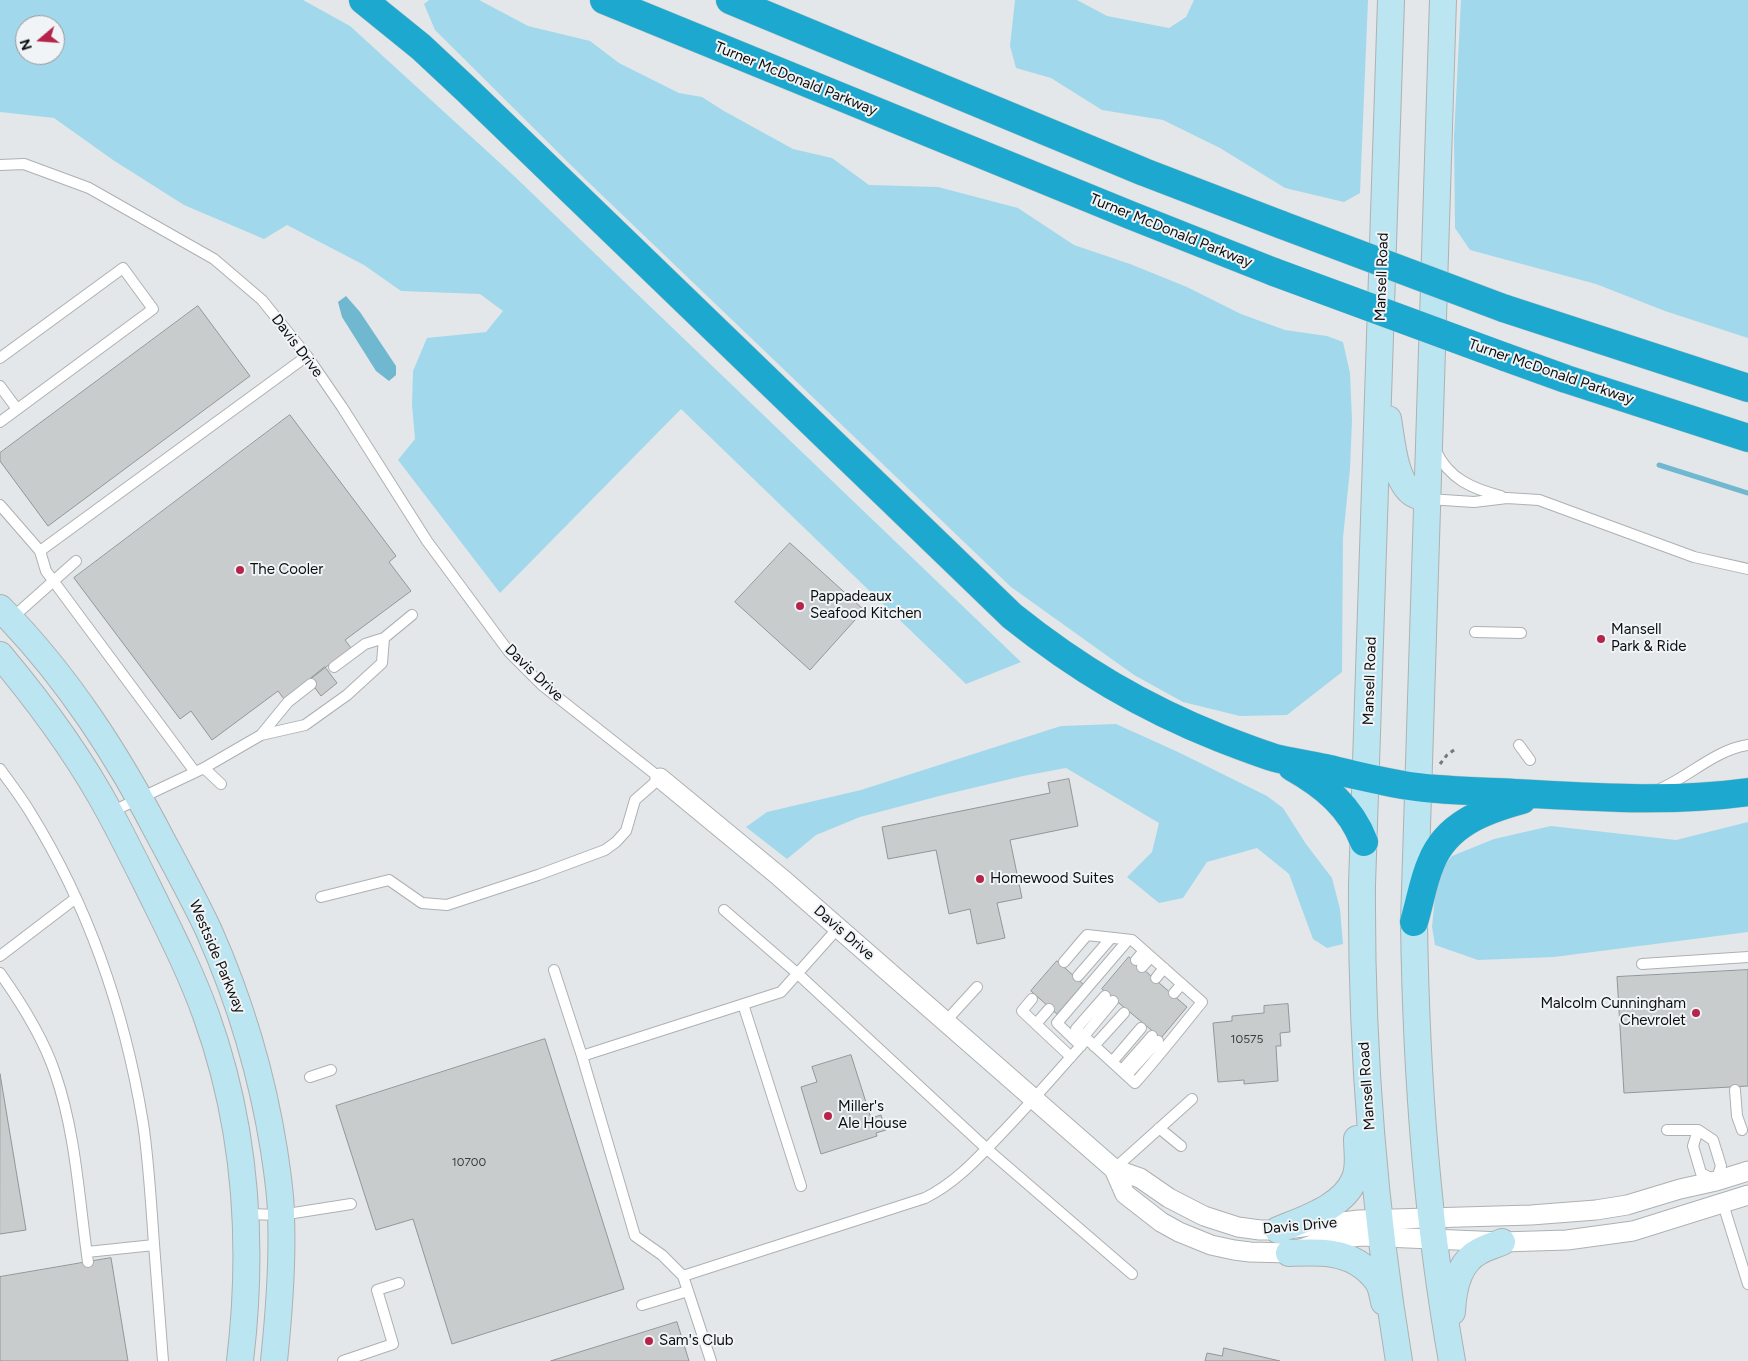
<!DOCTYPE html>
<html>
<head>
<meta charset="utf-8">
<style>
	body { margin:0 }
	#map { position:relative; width:1748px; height:1361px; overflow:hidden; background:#e3e7e9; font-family:Figtree,sans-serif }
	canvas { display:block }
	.north { position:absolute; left:15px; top:15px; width:50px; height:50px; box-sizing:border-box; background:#f0f4f6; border:1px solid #95989a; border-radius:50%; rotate:252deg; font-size:14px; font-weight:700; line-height:20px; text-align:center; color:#0d0f0f }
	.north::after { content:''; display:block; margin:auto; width:18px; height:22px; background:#b62449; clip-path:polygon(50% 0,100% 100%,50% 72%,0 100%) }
</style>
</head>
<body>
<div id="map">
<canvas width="1748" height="1361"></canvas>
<div class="north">N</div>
</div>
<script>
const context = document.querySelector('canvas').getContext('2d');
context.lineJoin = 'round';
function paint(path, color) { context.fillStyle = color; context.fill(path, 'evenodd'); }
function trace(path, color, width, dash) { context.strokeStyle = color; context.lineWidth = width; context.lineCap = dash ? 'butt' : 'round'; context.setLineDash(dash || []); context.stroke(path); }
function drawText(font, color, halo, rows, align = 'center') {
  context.font = font + ' Figtree,sans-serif'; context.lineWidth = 4; context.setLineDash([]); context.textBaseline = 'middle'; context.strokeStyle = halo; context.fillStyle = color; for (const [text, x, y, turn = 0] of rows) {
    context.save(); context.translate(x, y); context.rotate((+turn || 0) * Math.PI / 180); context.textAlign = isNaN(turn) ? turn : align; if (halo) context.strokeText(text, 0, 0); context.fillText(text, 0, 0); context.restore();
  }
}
paint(new Path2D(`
	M 0,0 L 303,0 L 350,26 L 512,174 L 1021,662 L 966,684 L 681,409 L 500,593 L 398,460 L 415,439 L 412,405 L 413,371 L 427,338 L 486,332 L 503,311 L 480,294 L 401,291 L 364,265 L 287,225 L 264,239 L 184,205 L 113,160 L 54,118 L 0,112 ZM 25,25 L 55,25 L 55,55 L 25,55 Z
	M 429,0 L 479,0 L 528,26 L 590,41 L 619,63 L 679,93 L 702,97 L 724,111 L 793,149 L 832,158 L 869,185 L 938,187 L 1018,208 L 1074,245 L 1130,264 L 1187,287 L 1241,314 L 1285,330 L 1327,336 L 1343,342 L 1350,373 L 1352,420 L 1350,469 L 1343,538 L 1342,672 L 1287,715 L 1240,716 L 1183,702 L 1134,675 L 1011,587 L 584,178 L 435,30 L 424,4 Z
	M 1015,0 L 1077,0 L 1107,16 L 1169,28 L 1186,17 L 1194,0 L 1368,0 L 1360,193 L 1344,202 L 1285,188 L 1220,148 L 1163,120 L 1102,110 L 1051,78 L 1016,68 L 1010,46 Z
	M 1461,0 L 1748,0 L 1748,338 L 1665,311 L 1596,284 L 1470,250 L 1455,228 L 1454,137 Z
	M 1116,724 L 1178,752 L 1267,796 L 1283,808 L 1306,844 L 1332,878 L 1340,909 L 1343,944 L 1327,948 L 1313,939 L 1289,874 L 1257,848 L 1207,862 L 1183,898 L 1159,903 L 1127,877 L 1152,852 L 1159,823 L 1066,768 L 1023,776 L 943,795 L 860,817 L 816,835 L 787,859 L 746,827 L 767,812 L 861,790 L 1061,726 Z
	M 1748,822 L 1748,932 L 1554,957 L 1478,960 L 1435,945 L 1432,927 L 1437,875 L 1452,856 L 1494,839 L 1551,826 L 1676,840 Z`), '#a2d8ec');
paint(new Path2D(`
	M 346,296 L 360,312 L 396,366 L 396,375 L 389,381 L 376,371 L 342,317 L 338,302 Z`), '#70b7d0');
trace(new Path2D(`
	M 1659,465 L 1748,493`), '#70b7d0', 5);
const building = new Path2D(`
	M 198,306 L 250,376 L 48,526 L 0,461 L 0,453 Z
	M 290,415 L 396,556 L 389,562 L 411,591 L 345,640 L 351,648 L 284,699 L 278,691 L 212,740 L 191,711 L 180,719 L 74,578 Z
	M 790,543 L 864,610 L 810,670 L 735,602 Z
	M 325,667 L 337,683 L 321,696 L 309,680 Z
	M 1069,779 L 1078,826 L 1010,840 L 1022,898 L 997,903 L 1005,938 L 977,944 L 970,909 L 949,914 L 936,850 L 888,859 L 882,827 L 1050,793 L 1048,783 Z
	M 1129,957 L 1187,1007 L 1161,1038 L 1102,989 Z
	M 1057,961 L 1083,984 L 1057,1014 L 1031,991 Z
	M 1748,970 L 1748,1086 L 1624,1093 L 1617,977 Z
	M 1288,1004 L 1290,1032 L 1280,1033 L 1281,1046 L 1276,1046 L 1278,1081 L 1244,1084 L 1244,1080 L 1218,1082 L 1213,1023 L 1232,1021 L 1232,1016 L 1264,1013 L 1264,1006 Z
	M 545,1039 L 624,1289 L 452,1344 L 413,1219 L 376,1230 L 336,1106 Z
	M 851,1055 L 871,1118 L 881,1115 L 886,1130 L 876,1133 L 877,1136 L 821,1154 L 801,1087 L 817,1082 L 812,1067 Z
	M 0,1074 L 26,1230 L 0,1234 Z
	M 111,1258 L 128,1361 L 0,1361 L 0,1277 Z
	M 677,1322 L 689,1361 L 551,1361 Z
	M 1224,1348 L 1280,1361 L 1205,1361 L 1207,1353 L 1222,1356 Z`);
paint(building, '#c8cccd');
trace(building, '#929697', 1);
const lane = new Path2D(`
	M 0,165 L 24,164 L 89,188 L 214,259 L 262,300 L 307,356 L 342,407 L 427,541 L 509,652 L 542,685 L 660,778 L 635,800 L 626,831 L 616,842 L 605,850 L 538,875 L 447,905 L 422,903 L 389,880 L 321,897
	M 0,358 L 123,268 L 153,309 L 0,422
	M 0,386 L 17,409
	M 1436,451 C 1449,479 1473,489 1501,496
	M 1428,499 L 1474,502 L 1507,498 L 1539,500 L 1694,557 L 1748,569
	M 0,505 L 40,551
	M 12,618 L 76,561
	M 1475,632 L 1521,633
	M 334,667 L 365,644 L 384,638
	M 261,735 L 288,702 L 311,684
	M 1519,745 L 1530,760
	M 204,768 L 221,784
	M 0,769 C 10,783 21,797 30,812 C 89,907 125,1013 143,1123 C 149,1163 151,1204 154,1244 C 157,1283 160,1322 163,1361
	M 195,772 L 46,571 L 40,551 L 307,356
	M 1660,789 C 1690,776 1715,750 1748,745
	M 111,812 L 204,768 L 261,735 L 305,725 L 347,695 L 382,663 L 384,638 L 412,615
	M 724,910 L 798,974 L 987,1149 L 1132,1274
	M 0,956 L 76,898
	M 1136,960 L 1144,951
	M 1064,962 L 1087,935 L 1132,940 L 1202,1002 C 1180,1029 1159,1056 1135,1083 L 1076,1029 L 1105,996
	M 1642,964 L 1748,957
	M 1142,967 L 1151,957
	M 554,970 L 582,1056 L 635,1236 L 662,1255 L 683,1276 L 711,1361
	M 0,973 C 22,1004 43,1037 55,1073 C 76,1133 79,1200 88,1262
	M 1078,976 L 1111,938
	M 1156,978 L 1164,968
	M 1174,993 L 1182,984
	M 1032,999 L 1022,1011 L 1071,1057
	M 743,1004 L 801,1186
	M 945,1022 L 977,987
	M 1036,1024 L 1049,1009
	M 1084,1036 L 1113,1001
	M 1081,1046 L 1057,1023 L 1128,940
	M 1094,1046 L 1124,1013
	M 582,1056 L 781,992 L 838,928
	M 1112,1062 L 1141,1028
	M 1122,1070 L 1152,1036
	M 1127,1075 L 1158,1041
	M 310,1077 L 331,1070
	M 1735,1090 L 1737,1116 L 1742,1130
	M 1159,1128 L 1181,1146
	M 1667,1130 L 1698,1130 L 1713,1140 L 1721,1166 L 1716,1181 L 1701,1173 L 1693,1146 L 1698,1130
	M 1114,1169 L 1192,1099
	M 1723,1204 L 1748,1284
	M 247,1214 L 281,1215 L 351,1204
	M 87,1252 L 154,1245
	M 683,1276 L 925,1198 C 955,1183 976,1160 999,1136 C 1029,1105 1057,1072 1087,1039
	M 642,1305 L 688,1291
	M 343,1361 L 393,1344 L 377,1290 L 399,1283`);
const street = new Path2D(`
	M 660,778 L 780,877 L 1114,1169 L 1140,1178 L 1169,1198 L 1204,1216 L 1238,1227 L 1260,1230 L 1278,1230 L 1359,1220 L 1531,1215 L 1596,1210 L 1627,1205 L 1680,1189 L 1716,1181 L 1748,1171
	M 1114,1169 L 1125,1194 L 1161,1222 L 1179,1232 L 1211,1245 L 1234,1250 L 1250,1252 L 1289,1253 L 1327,1240 L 1361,1236 L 1502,1242 L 1567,1240 L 1633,1231 L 1748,1195`);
const secondary = new Path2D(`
	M 1391,0 L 1362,885 C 1361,1045 1373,1203 1399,1361
	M 1443,0 L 1414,922 C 1416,1068 1426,1217 1452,1361
	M 1388,419 C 1392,441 1394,479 1412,493 C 1416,496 1422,497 1427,499
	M 0,608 C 68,677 119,757 163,842 C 179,872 195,901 209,931 C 240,1001 262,1074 274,1150 C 277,1171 281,1194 281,1216 C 283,1264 279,1313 274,1361
	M 0,655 C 41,704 80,757 110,813 C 123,837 135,861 147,885 C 168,928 190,970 206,1015 C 246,1126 254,1244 240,1361
	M 1278,1230 C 1304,1219 1344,1207 1355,1178 C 1360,1166 1357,1151 1357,1139
	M 1289,1253 C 1316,1252 1343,1250 1365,1268 C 1371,1273 1377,1279 1380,1286 C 1382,1291 1383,1297 1384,1302
	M 1452,1312 C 1453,1289 1458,1262 1480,1251 C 1487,1247 1495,1245 1502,1242`);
const highway = new Path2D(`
	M 363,0 L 421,47 L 467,90 L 1012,616 C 1077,668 1142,707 1220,738 C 1238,745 1256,752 1275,758 C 1291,762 1308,764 1325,768 C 1355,775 1385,783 1417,787 C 1455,792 1495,791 1534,794 C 1605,798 1676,802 1748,792
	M 604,0 L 1130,215 L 1274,272
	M 730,0 L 1144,172 L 1282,225
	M 1503,308 L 1748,388
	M 1505,357 L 1566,379 L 1748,438
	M 1292,767 C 1324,785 1351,807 1364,842
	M 1414,922 C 1420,902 1423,881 1431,863 C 1446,824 1485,810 1522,800`);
trace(lane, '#adb1b2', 12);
trace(street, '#adb1b2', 21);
trace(secondary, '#adb1b2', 28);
trace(highway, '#c5c5c5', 29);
trace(new Path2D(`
	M 1440,764 L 1447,755 L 1454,750`), '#76797a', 3, [4, 4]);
trace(lane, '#fff', 10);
trace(street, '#fff', 19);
trace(secondary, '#bbe5f1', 26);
trace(highway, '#1da9cf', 28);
const highwayBridge = new Path2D(`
	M 1282,225 L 1503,308
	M 1274,272 L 1505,357`);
trace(highwayBridge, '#c5c5c5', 29, []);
trace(highwayBridge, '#1da9cf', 28);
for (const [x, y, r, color] of [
	[240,570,5,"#b62449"],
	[800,606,5,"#b62449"],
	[1601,639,5,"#b62449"],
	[980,879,5,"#b62449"],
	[1696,1013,5,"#b62449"],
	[828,1116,5,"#b62449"],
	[649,1341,5,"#b62449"]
]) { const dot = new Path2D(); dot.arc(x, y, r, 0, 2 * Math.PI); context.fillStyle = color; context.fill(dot); trace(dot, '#f0f4f6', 2); }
drawText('12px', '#3c3e3e', null, [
	["10575",1247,1039],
	["10700",469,1162]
]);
drawText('15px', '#0d0f0f', '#f0f4f6', [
	["Turner McDonald Parkway",796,79,22],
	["Turner McDonald Parkway",1171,231,22],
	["Mansell Road",1382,277,-88],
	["Davis Drive",297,346,53],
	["Turner McDonald Parkway",1551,372,19],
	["Davis Drive",534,673,44],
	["Mansell Road",1370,681,-88],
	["Davis Drive",844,933,41],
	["Westside Parkway",217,957,67],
	["Mansell Road",1367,1086,-94],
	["Davis Drive",1300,1226,-5]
]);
drawText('15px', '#0d0f0f', '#f0f4f6', [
	["The Cooler",250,570],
	["Pappadeaux",810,597],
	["Seafood Kitchen",810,614],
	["Mansell",1611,630],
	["Park & Ride",1611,647],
	["Homewood Suites",990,879],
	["Malcolm Cunningham",1686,1004,"right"],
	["Chevrolet",1686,1021,"right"],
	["Miller's",838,1107],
	["Ale House",838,1124],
	["Sam's Club",659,1341]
], 'left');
</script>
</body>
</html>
